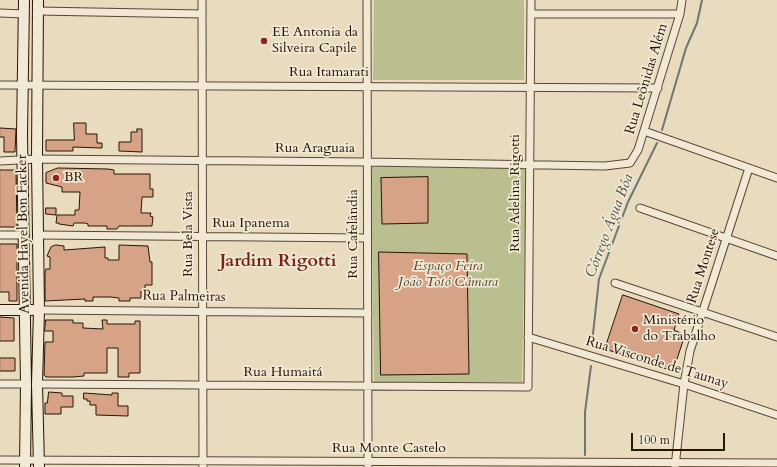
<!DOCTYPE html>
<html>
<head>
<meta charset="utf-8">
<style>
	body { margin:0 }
	#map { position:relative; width:777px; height:467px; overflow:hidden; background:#e9dbbe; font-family:Cardo,serif }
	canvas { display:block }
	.scale { position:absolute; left:631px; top:433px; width:94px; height:18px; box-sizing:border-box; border:2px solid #261605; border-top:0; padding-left:5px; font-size:12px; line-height:14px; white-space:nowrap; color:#261605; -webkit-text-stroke:3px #f1e8d5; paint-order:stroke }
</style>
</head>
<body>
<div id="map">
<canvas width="777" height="467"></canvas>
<div class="scale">100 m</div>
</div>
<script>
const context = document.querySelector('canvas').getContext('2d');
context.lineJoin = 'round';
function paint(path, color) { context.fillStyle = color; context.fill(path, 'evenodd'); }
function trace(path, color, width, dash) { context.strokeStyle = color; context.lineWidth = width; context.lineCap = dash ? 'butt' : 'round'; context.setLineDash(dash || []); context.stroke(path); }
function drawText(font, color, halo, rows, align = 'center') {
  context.font = font + ' Cardo,serif'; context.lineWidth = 3.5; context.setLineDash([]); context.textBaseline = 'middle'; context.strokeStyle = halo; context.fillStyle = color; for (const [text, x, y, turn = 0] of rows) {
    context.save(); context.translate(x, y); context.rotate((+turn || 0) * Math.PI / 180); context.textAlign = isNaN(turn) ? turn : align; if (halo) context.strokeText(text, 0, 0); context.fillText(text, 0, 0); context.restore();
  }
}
paint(new Path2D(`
	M 374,0 L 524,0 L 524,80 L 373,80 Z
	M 371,167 L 526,168 L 522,382 L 374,382 Z`), '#bbbe8e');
trace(new Path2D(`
	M 662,130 L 686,48 L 697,23 L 702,0
	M 592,343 L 599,279 L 628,202 L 657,143
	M 585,455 L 585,412 L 591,366`), '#6d7773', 2);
const building = new Path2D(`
	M 74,123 L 86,123 L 86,134 L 97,134 L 97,143 L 102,143 L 102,148 L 73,147 L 73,151 L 46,151 L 46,140 L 74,140 Z
	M 0,128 L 16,129 L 15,152 L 4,152 L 4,137 L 0,137 Z
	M 137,129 L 142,129 L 142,152 L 119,151 L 119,142 L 131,142 L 131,132 L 137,132 Z
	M 58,168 L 108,169 L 114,170 L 114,174 L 150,174 L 150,189 L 153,189 L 153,197 L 142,197 L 141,213 L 151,213 L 150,216 L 153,217 L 152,226 L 119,226 L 117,229 L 107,229 L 107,226 L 88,226 L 88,224 L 85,223 L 74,223 L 73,226 L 59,224 L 59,223 L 56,223 L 57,215 L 75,215 L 75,210 L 79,210 L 80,192 L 62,192 L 62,187 L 46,183 L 46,173 Z
	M 0,170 L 16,170 L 17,227 L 0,227 Z
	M 428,177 L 428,223 L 382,224 L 381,178 Z
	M 46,208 L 56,208 L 56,215 L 46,214 Z
	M 0,244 L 17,244 L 17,301 L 9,301 L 9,292 L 0,292 Z
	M 56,245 L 64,246 L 64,250 L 105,247 L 105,258 L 108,258 L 108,260 L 119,260 L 119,245 L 148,246 L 150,262 L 152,262 L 152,285 L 145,285 L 145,290 L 141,291 L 141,298 L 130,298 L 130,301 L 119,301 L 119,298 L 110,297 L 93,297 L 93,301 L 85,301 L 85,299 L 45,301 L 45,272 L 46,269 L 50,269 L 50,257 L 47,256 L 51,247 Z
	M 379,252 L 467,254 L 469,374 L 381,375 Z
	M 623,295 L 679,314 L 674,330 L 685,335 L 673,371 L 605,349 Z
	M 0,317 L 14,318 L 14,341 L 0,341 Z
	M 46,320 L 73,320 L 73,323 L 83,323 L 83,328 L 103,329 L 102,320 L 107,320 L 107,324 L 135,324 L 135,321 L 140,321 L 140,373 L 129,373 L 129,377 L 118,377 L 118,348 L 107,348 L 107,373 L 84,373 L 84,376 L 73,377 L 46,377 L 44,375 L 45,342 L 53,342 L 53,331 L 45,331 Z
	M 0,358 L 15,358 L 15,371 L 0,371 Z
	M 49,392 L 62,393 L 62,396 L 73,396 L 73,407 L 61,407 L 61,414 L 45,414 L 45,403 L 47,403 Z
	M 84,393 L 112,395 L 112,393 L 118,393 L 118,406 L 128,406 L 128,416 L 96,415 L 96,405 L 90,405 L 90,401 L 87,401 L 87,399 L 84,399 Z`);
paint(building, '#d7a386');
trace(building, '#261605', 1);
const street = new Path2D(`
	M 202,0 L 203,467
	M 367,0 L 368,467
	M 38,11 L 202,14
	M 0,13 L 24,14
	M 531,14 L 680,14
	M 0,85 L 658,88
	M 644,131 L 777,178
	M 0,161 L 37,159 L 367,162 L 605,166 L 630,163 L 638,150 L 680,14 L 682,0
	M 640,208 L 777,256
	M 0,235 L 25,235
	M 38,235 L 367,238
	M 615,283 L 777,337
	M 39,310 L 368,313
	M 528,337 L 684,384 L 777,415
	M 0,384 L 26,384
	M 37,384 L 528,387 L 531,0
	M 0,460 L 777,463
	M 675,467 L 684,384 L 690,351 L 749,168`);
const secondary = new Path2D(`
	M 24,0 L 22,135 L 26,384 L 25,467
	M 38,0 L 37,159 L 39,310 L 37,384 L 39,467
	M 0,310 L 32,310`);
trace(street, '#574733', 9);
trace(secondary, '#261605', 12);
trace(street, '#f1e8d5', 7);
trace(secondary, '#f1e8d5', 10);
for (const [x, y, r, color] of [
	[264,41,4,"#8f2418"],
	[56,178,4,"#8f2418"],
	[635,329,4,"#8f2418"]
]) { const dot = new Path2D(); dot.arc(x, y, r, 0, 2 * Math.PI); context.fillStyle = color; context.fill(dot); trace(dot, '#f1e8d5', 1.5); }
drawText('14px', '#261605', '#f1e8d5', [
	["EE Antonia da",272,33],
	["Silveira Capile",272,49],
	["BR",64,178],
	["Ministério",643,321],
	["do Trabalho",643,337]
], 'left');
drawText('14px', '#261605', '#f1e8d5', [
	["Rua Itamarati",329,73],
	["Rua Leônidas Além",647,79,-73],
	["Rua Araguaia",315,149],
	["Rua Adelina Rigotti",516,193,-90],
	["Rua Ipanema",251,224],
	["Avenida Hayel Bon Facker",24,234,-91],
	["Rua Bela Vista",189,234,-90],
	["Rua Cafelândia",354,234,-90],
	["Rua Montese",704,266,-72],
	["Rua Palmeiras",184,297,1],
	["Rua Visconde de Taunay",657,363,17],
	["Rua Humaitá",283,373],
	["Rua Monte Castelo",389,449]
]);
drawText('italic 14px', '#53482e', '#f1e8d5', [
	["Espaço Feira",448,267],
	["João Totó Câmara",448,283]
]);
drawText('italic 15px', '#4f4f45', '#f1e8d5', [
	["Córrego Água Bôa",610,226,-69]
]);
drawText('bold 18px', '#7a1f14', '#f1e8d5', [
	["Jardim Rigotti",278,262]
]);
</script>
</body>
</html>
